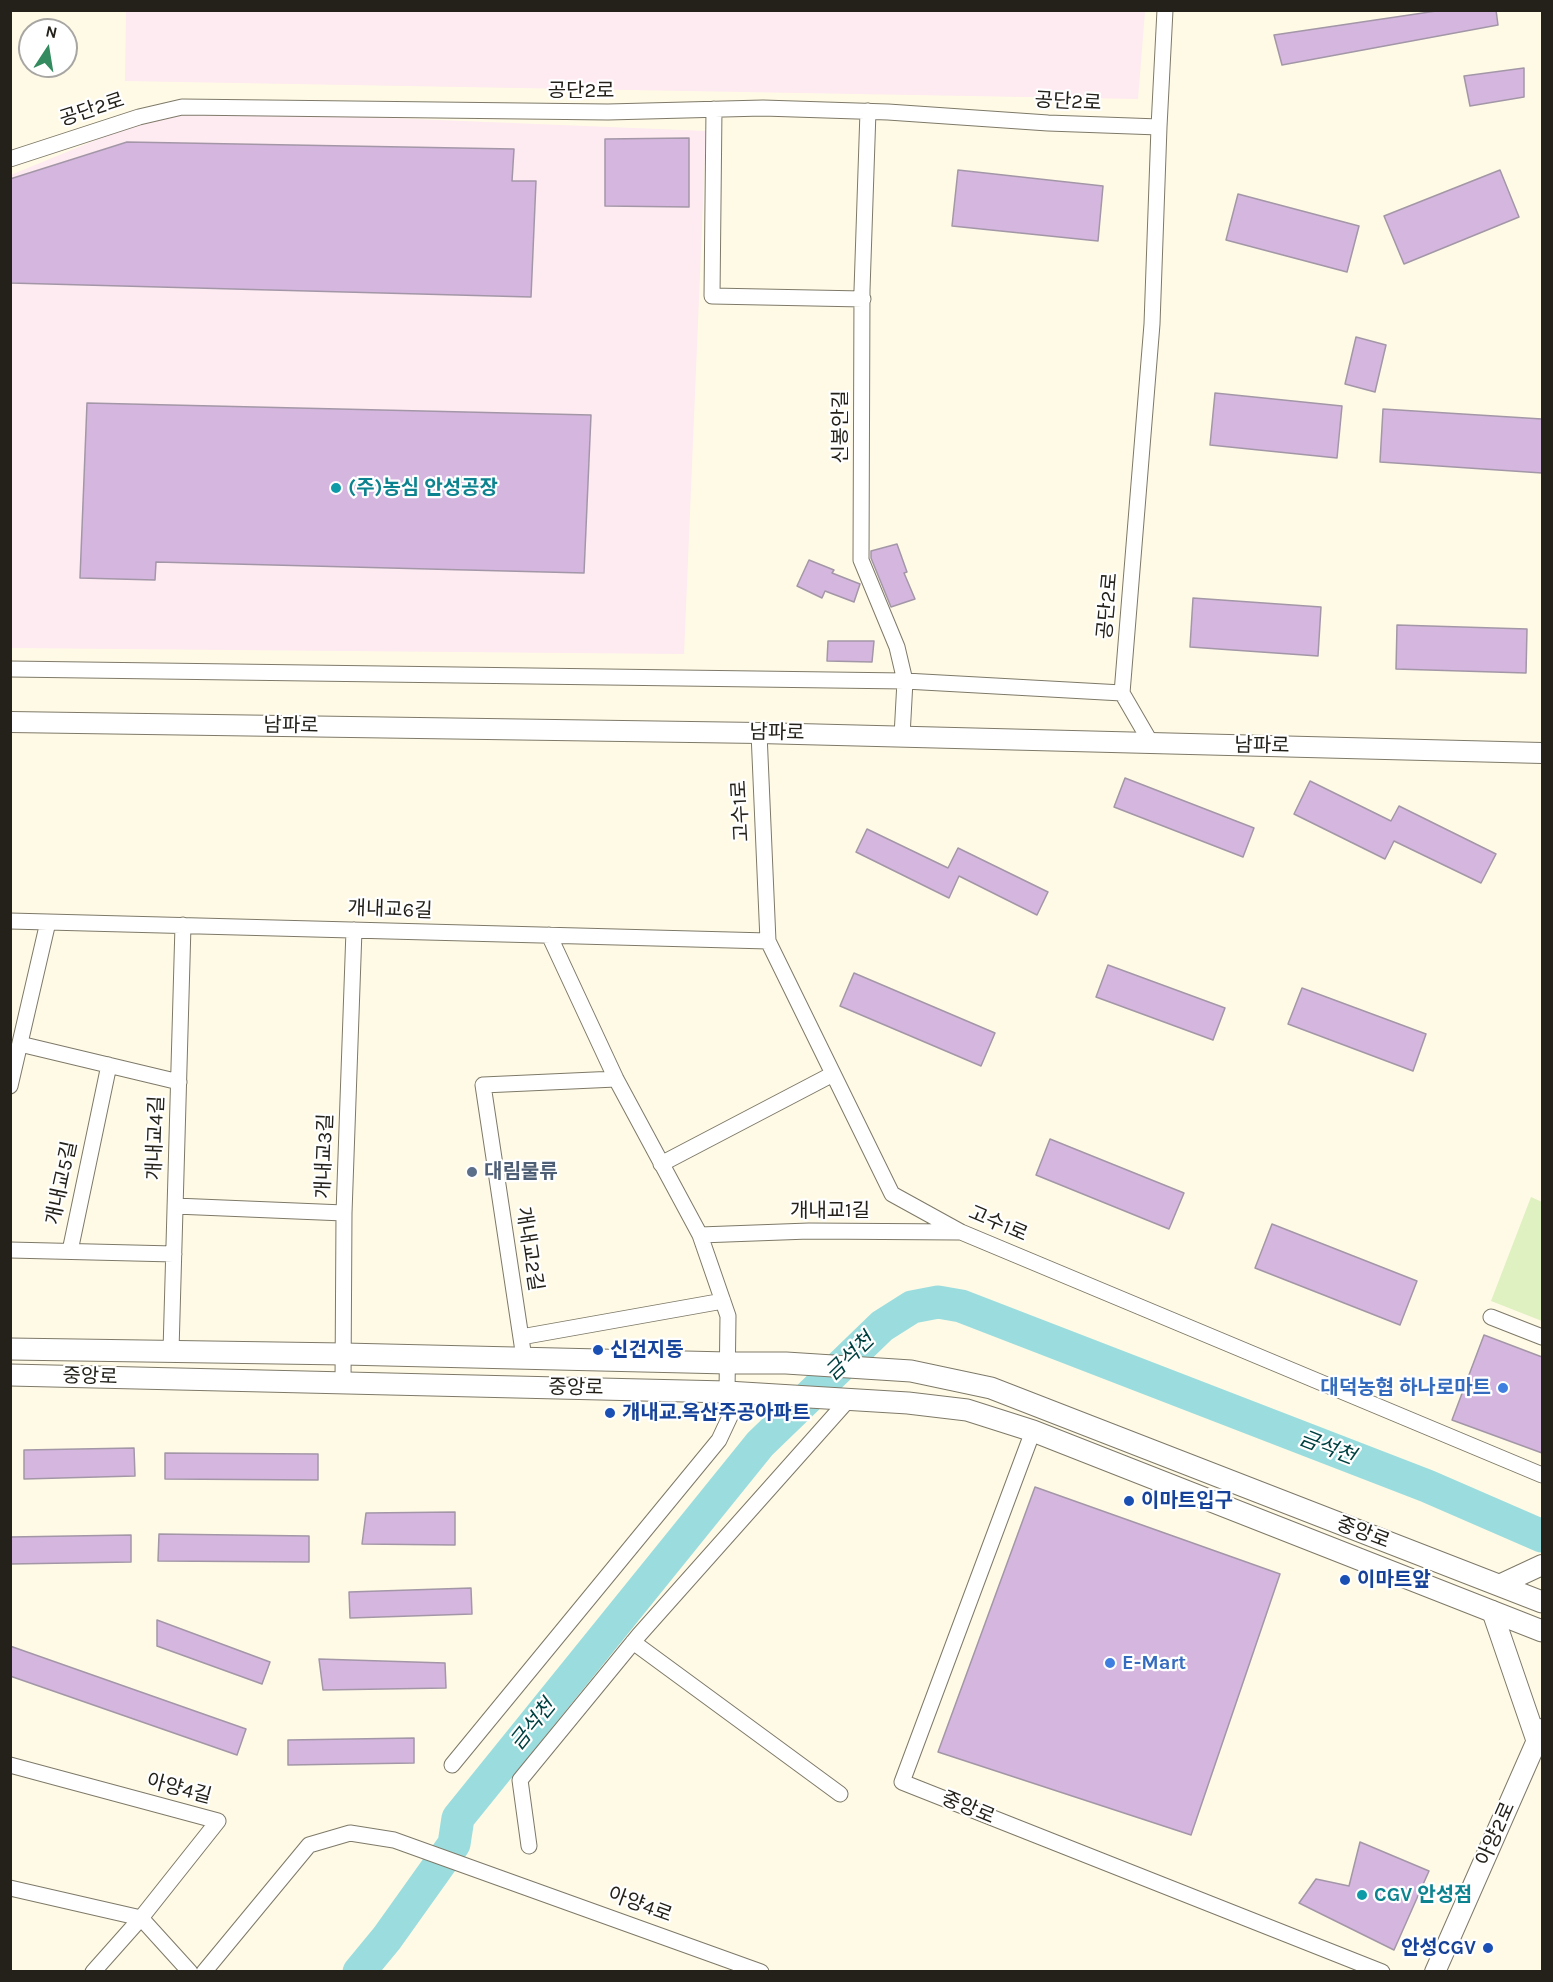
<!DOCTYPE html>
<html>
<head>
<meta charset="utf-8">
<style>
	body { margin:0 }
	#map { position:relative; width:1553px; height:1982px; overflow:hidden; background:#fffae6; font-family:Karla,sans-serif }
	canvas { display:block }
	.frame { position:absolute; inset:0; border:12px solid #23211a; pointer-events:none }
	.north { position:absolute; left:18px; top:18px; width:60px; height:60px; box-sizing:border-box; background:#fff; border:2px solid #a7a6a3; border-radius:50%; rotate:12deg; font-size:16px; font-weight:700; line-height:24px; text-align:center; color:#23211a }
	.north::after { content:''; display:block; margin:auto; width:21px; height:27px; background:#348b5f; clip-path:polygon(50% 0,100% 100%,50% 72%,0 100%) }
</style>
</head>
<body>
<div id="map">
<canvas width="1553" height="1982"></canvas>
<div class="frame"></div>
<div class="north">N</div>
</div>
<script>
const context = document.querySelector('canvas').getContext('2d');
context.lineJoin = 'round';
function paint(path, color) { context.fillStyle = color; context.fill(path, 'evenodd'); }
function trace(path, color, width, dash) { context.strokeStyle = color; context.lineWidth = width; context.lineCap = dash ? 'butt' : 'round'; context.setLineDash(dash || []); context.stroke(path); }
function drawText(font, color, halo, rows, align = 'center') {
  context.font = font + ' Karla,"Noto Sans KR",sans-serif'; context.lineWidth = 4.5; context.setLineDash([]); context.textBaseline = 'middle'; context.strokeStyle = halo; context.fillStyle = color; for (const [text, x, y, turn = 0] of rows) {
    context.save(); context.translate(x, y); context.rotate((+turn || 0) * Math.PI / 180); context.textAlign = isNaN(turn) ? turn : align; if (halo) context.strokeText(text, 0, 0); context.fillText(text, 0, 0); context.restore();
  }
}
paint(new Path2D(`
	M 126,11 L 126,10 L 1145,11 L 1138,99 L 125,81 Z
	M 171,109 L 706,131 L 684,654 L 11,648 L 11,175 Z`), '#feeaf1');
paint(new Path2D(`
	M 1531,1197 L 1542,1202 L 1542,1321 L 1491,1301 Z`), '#dff0c1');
trace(new Path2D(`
	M 359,1972 L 387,1938 L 454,1844 L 458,1818 L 760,1444 L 882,1326 L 912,1307 L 938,1302 L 961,1306 L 1427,1486 L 1542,1536`), '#9bddde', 33);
const building = new Path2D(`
	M 1443,10 L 1496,10 L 1498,25 L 1282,65 L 1274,35 Z
	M 1524,68 L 1524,97 L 1470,106 L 1464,76 Z
	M 689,138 L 689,207 L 605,206 L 605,139 Z
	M 127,142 L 514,149 L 512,181 L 536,181 L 531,297 L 10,283 L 10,179 Z
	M 958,170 L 1103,186 L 1098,241 L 952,226 Z
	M 1500,170 L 1519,217 L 1404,264 L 1384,216 Z
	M 1238,194 L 1359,226 L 1347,272 L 1226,240 Z
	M 1356,337 L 1386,345 L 1375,392 L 1345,384 Z
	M 1215,393 L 1342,406 L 1337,458 L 1210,445 Z
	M 87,403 L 591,415 L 584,573 L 156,562 L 155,580 L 80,578 Z
	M 1383,409 L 1542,419 L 1542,473 L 1380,462 Z
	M 897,544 L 907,572 L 904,573 L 915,599 L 891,607 L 871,558 L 871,551 Z
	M 809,560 L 834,570 L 832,573 L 860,584 L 854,602 L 825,591 L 822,598 L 797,586 Z
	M 1193,598 L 1321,607 L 1318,656 L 1190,647 Z
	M 1397,625 L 1527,629 L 1526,673 L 1396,669 Z
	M 828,641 L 874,641 L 872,662 L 827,661 Z
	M 1125,778 L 1254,828 L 1243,857 L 1114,807 Z
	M 1310,781 L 1391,821 L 1399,806 L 1496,854 L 1481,883 L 1394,841 L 1385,859 L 1294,814 Z
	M 867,829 L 948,868 L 958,848 L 1048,892 L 1037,915 L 959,876 L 949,898 L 856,852 Z
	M 1108,965 L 1225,1008 L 1213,1040 L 1096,997 Z
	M 854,973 L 995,1033 L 981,1066 L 840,1006 Z
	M 1302,988 L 1426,1034 L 1413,1071 L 1288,1024 Z
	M 1050,1139 L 1184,1193 L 1169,1229 L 1036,1175 Z
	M 1272,1224 L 1417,1281 L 1400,1325 L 1255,1268 Z
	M 1484,1335 L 1542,1357 L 1542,1453 L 1452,1420 Z
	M 134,1448 L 135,1476 L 24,1479 L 24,1450 Z
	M 165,1453 L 318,1454 L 318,1480 L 165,1479 Z
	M 1035,1487 L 1280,1574 L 1191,1835 L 938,1752 Z
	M 455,1512 L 455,1545 L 362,1544 L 366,1513 Z
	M 159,1534 L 309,1536 L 309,1562 L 158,1561 Z
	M 131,1535 L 131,1562 L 10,1564 L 10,1537 Z
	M 471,1588 L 472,1614 L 350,1618 L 349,1592 Z
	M 157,1620 L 270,1662 L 262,1684 L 157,1646 Z
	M 10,1646 L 246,1729 L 237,1755 L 10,1676 Z
	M 319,1659 L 445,1663 L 446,1688 L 323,1690 Z
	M 414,1738 L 414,1763 L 288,1765 L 288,1740 Z
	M 1360,1842 L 1429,1871 L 1394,1950 L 1299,1903 L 1316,1879 L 1349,1886 Z`);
paint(building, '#d5b6df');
trace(building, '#a397a7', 1.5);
const minor = new Path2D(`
	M 714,109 L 712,296 L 863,299
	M 868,111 L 862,290 L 861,560 L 897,647 L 905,681 L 902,736
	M 10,159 L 139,117 L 182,107 L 608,112 L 763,108 L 888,112 L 1048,123 L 1159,127
	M 10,669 L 905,681 L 1122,693
	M 1122,693 L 1152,324 L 1159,127 L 1165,10
	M 1122,693 L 1151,743
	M 759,733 L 768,941 L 892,1194 L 961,1232 L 1542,1475
	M 10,921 L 768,941
	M 549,935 L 616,1079 L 700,1235 L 728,1316 L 727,1392
	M 20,1044 L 179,1082
	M 10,1086 L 48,922
	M 661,1164 L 833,1074
	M 175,1206 L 344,1213
	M 700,1235 L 809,1231 L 958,1232
	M 10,1250 L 174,1254
	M 70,1251 L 109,1065
	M 1491,1317 L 1542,1337
	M 521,1337 L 723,1301
	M 171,1351 L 183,925
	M 524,1358 L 483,1085 L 616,1079
	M 343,1383 L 344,1213 L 354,930
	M 1033,1431 L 902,1782 L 1382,1972
	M 633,1642 L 840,1794
	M 10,1765 L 218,1821 L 141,1918 L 190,1972
	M 452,1765 L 719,1440 L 741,1393
	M 529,1846 L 520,1780 L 639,1635 L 849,1399
	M 10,1888 L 141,1918 L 93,1972
	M 204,1972 L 309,1845 L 350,1833 L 394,1840 L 761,1972`);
const tertiary = new Path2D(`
	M 10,722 L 759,733 L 1542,753
	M 1499,1585 L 1542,1565
	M 1492,1611 L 1537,1742 L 1542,1741
	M 1435,1972 L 1542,1729`);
const secondary = new Path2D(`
	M 10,1349 L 344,1354 L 728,1363 L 786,1363 L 911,1371 L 991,1388 L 1542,1602
	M 10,1375 L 727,1392 L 908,1403 L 967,1410 L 1033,1431 L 1542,1631`);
trace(minor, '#7e7968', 17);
trace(tertiary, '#7e7968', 22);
trace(secondary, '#7e7968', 23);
trace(minor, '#fff', 15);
trace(tertiary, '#fff', 20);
trace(secondary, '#fff', 21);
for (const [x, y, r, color] of [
	[336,488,6,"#0f9aa8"],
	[472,1172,6,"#5c6f8a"],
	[598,1350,6,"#1a4fb4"],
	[1503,1388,6,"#3f7fe0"],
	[610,1413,6,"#1a4fb4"],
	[1129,1501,6,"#1a4fb4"],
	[1345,1580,6,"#1a4fb4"],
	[1110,1663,6,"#3f7fe0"],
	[1362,1895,6,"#0f9aa8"],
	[1488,1948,6,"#1a4fb4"]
]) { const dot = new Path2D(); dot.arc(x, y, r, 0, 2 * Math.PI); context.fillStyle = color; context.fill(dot); trace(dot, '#fff', 2); }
drawText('20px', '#23211a', '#fff', [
	["공단2로",581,91],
	["공단2로",1068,102,3],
	["공단2로",92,110,-18],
	["신봉안길",841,427,-90],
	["공단2로",1108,606,-85],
	["남파로",291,726,1],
	["남파로",777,733,1],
	["남파로",1262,746,1],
	["고수1로",741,811,-93],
	["개내교6길",390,910,2],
	["개내교4길",156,1138,-88],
	["개내교3길",325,1156,-88],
	["개내교5길",62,1183,-78],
	["개내교1길",830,1211],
	["고수1로",998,1224,23],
	["개내교2길",529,1249,81],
	["중앙로",90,1377,2],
	["중앙로",576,1388,1],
	["중앙로",1363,1533,21],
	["아양4길",179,1789,15],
	["중앙로",968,1808,22],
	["아양2로",1496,1834,-66],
	["아양4로",640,1905,20]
]);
drawText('bold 20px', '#0d838f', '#fff', [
	["(주)농심 안성공장",348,488],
	["CGV 안성점",1374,1895]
], 'left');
drawText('bold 20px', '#4e5e75', '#fff', [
	["대림물류",484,1172]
], 'left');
drawText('bold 20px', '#164399', '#fff', [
	["신건지동",610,1350],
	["개내교.옥산주공아파트",622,1413],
	["이마트입구",1141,1501],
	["이마트앞",1357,1580],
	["안성CGV",1476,1948,"right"]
], 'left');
drawText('bold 20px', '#366cbe', '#fff', [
	["대덕농협 하나로마트",1491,1388],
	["E-Mart",1122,1663,"left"]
], 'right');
drawText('italic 21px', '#004041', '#fff', [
	["금석천",850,1357,-44],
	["금석천",1327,1448,21],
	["금석천",533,1725,-51]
]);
</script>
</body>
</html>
